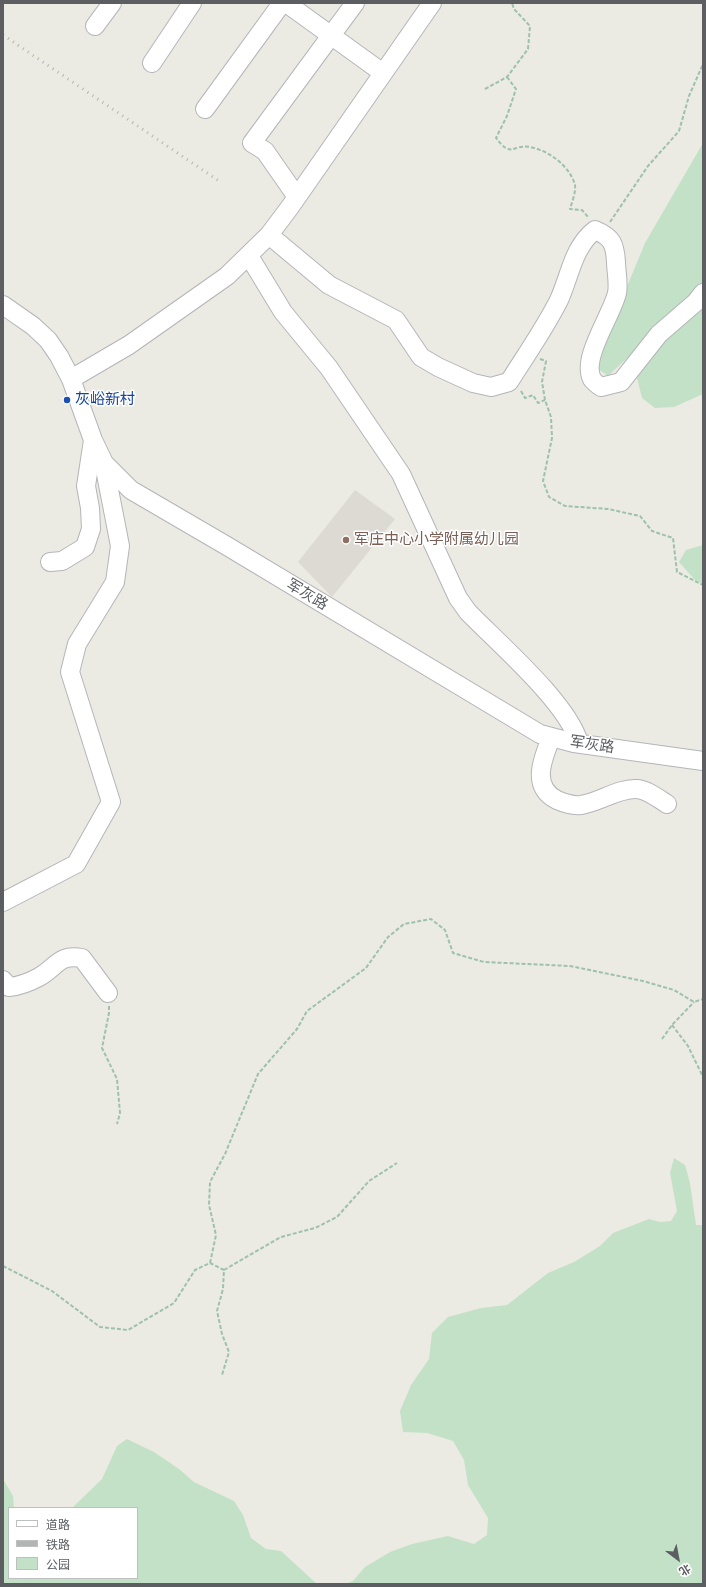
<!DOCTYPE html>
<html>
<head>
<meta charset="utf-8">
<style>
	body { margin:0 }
	#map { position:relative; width:706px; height:1587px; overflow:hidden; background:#ecebe3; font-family:Karla,"Noto Sans SC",sans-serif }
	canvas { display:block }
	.frame { position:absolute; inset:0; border:4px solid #5c5e62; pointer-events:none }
	.legend { position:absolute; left:8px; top:1507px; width:130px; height:72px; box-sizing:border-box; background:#fff; border:1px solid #bebfc0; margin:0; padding:5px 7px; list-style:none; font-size:12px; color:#5c5e62 }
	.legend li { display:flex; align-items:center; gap:8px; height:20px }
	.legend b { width:20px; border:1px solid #bebfc0 }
	.north { position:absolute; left:658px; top:1539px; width:40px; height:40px; -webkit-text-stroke:3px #fff; paint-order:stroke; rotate:148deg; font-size:11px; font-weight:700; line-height:16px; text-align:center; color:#5c5e62 }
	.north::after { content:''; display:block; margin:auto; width:14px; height:18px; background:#5c5e62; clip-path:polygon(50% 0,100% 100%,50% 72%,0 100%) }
</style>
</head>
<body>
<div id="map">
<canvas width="706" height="1587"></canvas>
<div class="frame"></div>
<ul class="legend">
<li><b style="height:5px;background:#fff"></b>道路</li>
<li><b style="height:5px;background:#b3b4b4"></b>铁路</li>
<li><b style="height:11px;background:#c3e1c6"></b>公园</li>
</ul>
<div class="north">北</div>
</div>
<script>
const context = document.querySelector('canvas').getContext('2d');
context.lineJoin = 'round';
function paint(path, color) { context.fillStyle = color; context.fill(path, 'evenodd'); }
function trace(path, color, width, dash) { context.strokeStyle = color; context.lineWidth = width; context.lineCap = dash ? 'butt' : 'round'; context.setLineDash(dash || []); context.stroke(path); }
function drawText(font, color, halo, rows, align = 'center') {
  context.font = font + ' Karla,"Noto Sans SC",sans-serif'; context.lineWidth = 3; context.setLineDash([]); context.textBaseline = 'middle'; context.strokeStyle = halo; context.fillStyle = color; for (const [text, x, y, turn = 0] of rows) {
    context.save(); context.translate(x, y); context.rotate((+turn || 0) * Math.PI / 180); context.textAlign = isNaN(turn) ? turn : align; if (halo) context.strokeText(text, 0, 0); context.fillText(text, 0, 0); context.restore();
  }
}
paint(new Path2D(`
	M 355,490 L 395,519 L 332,597 L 298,562 Z`), '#dcdad2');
paint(new Path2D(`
	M 703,143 L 703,287 L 608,376 L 598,369 L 597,352 L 614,318 L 645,243 Z
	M 703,303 L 703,394 L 674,407 L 655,408 L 642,398 L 637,378 L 647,355 Z
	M 703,545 L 703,584 L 695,580 L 679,562 L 686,550 Z
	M 674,1158 L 685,1165 L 690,1183 L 696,1225 L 703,1225 L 703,1584 L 345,1584 L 353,1581 L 365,1567 L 390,1552 L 412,1544 L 448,1536 L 474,1544 L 487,1535 L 488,1518 L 468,1485 L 464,1460 L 453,1441 L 427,1433 L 403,1432 L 400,1411 L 411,1385 L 429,1359 L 432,1333 L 448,1317 L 481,1308 L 507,1305 L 548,1273 L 574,1262 L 600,1246 L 613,1233 L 649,1219 L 660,1222 L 671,1221 L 677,1211 L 670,1173 Z
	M 127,1439 L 154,1452 L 179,1469 L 194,1482 L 234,1501 L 243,1515 L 251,1538 L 266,1549 L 281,1551 L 317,1584 L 3,1584 L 3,1479 L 13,1496 L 14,1508 L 9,1508 L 9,1578 L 137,1578 L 137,1508 L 72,1508 L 102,1479 L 117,1446 Z`), '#c3e1c6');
const minor = new Path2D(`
	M 286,3 L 383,73
	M 95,26 L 112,3
	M 152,63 L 192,3
	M 205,109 L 282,3
	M 297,197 L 265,151 L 252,143 L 355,3
	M 269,235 L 329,285 L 396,320 L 421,357 L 438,367 L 473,383 L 491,387 L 509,382 C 526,355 545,328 559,300 C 570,276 573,247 595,230 C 612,237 615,244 616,262 C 616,271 619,283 617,293 C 612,315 581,358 592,379 C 594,382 598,385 601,387 L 621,382 L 659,334 L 696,302 L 703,293
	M 249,256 L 283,312 L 329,368 L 401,474 L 458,598 L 468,612 C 499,644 568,703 579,743
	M 3,305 L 33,326 L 48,340 L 59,356 L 71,379 L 93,440 L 104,463 L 131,490 L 227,546 L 540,734 L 574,743 L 703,761
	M 71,379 L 129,345 L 227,276 L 269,235 L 290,207 L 432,3
	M 50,562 L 62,561 L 85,547 L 91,529 L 90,508 L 86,486 L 93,440
	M 551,738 C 542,760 531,787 557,800 C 564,803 573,806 581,805 C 600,802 618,788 637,789 C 648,790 659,799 667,804
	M 3,902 L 76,864 L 111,802 L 70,672 L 77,644 L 115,582 L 120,546 L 104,464
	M 3,980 L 9,987 C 20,986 30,982 39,977 C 57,967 58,954 82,958 L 108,993`);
trace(minor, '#b4b5b9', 20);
trace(new Path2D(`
	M 507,77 L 516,89 L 507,116 L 496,138 C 512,159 512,144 530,147 C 548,150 570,166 575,185 C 576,192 572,202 570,209 L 582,210 L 589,218
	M 485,89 L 507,77 L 528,49 L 530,26 L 514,9 L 512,3
	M 610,222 L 648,166 L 679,131 L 689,96 L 703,64
	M 540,359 L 546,361 L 542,382 L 545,400 L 551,417 L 552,438 L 543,481 L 549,497 L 565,506 L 608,509 L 640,516 L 652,531 L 673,538 L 677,572 L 703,585
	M 521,391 L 525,398 L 533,395 L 538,403 L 545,400
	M 109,1006 L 109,1013 L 102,1048 L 117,1079 L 120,1113 L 117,1124
	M 672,1025 L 688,1046 L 703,1077
	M 662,1039 L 672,1025 L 694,1002
	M 210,1263 L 216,1235 L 209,1205 L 210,1182 L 225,1154 L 258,1074 L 297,1029 L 307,1011 L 366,968 L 388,937 L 404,924 L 431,919 L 445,930 L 453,953 L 484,962 L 570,966 L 643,981 L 674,990 L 694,1002 L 703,999
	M 3,1266 L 52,1291 L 100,1327 L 128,1330 L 174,1303 L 195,1270 L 210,1263 L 224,1270 L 223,1289 L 217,1311 L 222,1334 L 229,1352 L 222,1375
	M 224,1270 L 281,1237 L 315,1228 L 337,1217 L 369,1181 L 397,1163`), '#9dc1ab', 2, [4, 2]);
trace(minor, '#fff', 18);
trace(new Path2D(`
	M 3,35 L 219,181`), '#b3b4b4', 3, [1, 5]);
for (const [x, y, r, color] of [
	[67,400,4,"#1a4fb4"],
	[346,540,4,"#8d6e63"]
]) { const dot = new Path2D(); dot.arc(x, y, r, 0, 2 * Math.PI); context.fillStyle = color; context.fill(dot); trace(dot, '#fff', 1.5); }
drawText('15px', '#164399', '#fff', [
	["灰峪新村",75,400]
], 'left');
drawText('15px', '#785e54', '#fff', [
	["军庄中心小学附属幼儿园",354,540]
], 'left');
drawText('15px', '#5c5e62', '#fff', [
	["军灰路",307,595,31],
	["军灰路",592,745,8]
]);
</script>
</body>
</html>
